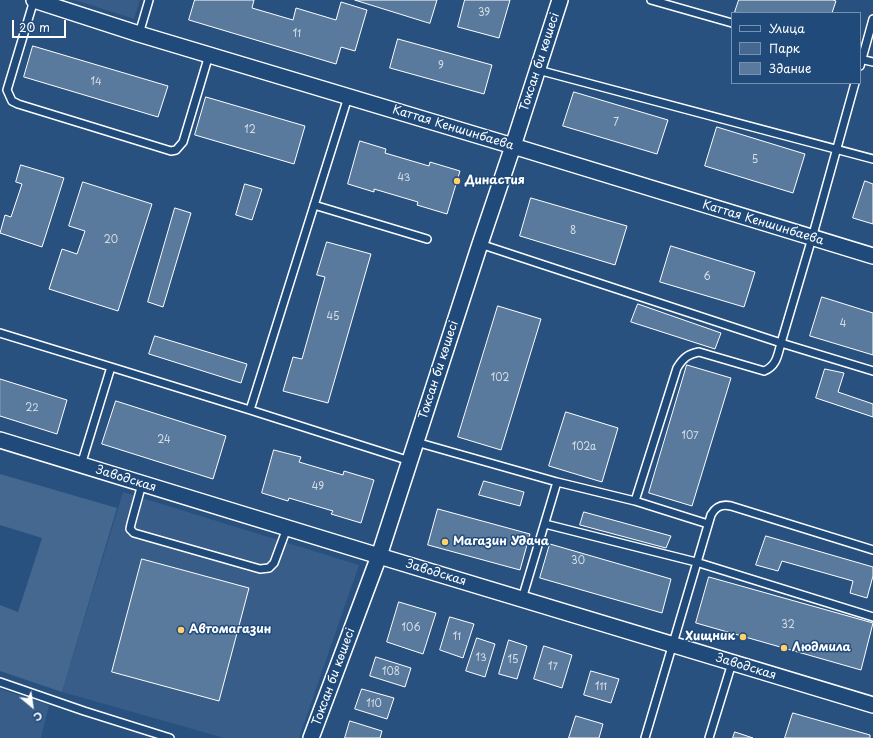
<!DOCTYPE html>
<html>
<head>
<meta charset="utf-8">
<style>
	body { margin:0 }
	#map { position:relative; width:873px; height:738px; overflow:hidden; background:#28517f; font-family:"Playpen Sans",sans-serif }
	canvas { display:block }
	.legend { position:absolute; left:731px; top:12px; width:130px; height:72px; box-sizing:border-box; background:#1f4a7a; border:1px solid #7992af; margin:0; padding:5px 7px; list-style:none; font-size:12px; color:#fff }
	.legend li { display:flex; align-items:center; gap:8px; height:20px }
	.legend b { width:20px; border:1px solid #7992af }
	.north { position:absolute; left:12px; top:686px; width:40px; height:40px; -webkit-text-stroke:3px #1f4a7a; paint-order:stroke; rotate:151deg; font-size:11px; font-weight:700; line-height:16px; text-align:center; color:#fff }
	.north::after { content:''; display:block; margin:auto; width:14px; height:18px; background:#fff; clip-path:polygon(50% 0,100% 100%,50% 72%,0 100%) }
	.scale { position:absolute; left:12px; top:20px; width:54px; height:18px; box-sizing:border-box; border:2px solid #fff; border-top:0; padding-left:5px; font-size:12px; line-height:14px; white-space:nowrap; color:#fff; -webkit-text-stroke:3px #1f4a7a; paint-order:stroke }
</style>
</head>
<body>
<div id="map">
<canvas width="873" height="738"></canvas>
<ul class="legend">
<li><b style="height:5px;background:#1f4a7a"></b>Улица</li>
<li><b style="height:11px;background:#446890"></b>Парк</li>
<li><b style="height:11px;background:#5a7a9d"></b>Здание</li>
</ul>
<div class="north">С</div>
<div class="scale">20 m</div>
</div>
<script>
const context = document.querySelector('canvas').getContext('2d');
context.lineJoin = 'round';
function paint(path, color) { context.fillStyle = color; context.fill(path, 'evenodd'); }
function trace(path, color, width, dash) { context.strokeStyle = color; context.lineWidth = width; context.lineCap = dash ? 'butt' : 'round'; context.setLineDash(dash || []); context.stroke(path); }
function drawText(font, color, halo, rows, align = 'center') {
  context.font = font + ' "Playpen Sans",sans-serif'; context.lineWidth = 3; context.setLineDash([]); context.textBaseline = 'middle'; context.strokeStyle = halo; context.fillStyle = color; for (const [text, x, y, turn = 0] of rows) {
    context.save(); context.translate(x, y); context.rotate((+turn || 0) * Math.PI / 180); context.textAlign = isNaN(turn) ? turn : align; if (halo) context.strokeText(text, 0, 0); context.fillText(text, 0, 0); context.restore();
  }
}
paint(new Path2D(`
	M 75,0 L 140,0 L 134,19 Z
	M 123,492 L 359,565 L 299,738 L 224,738 L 62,692 Z
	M 0,689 L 49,705 L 41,738 L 0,738 Z`), '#375d88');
paint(new Path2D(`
	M 0,474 L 117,508 L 62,692 L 0,671 L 0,605 L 18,612 L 42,538 L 0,525 Z`), '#446890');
const building = new Path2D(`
	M 195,0 L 254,0 L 252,8 L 293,20 L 296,8 L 336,20 L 341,2 L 367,10 L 355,51 L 341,47 L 336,64 L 189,20 Z
	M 355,0 L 437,0 L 430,23 Z
	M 465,0 L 510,0 L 499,38 L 458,27 Z
	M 739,0 L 833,0 L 836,1 L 832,13 L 738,13 L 735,12 Z
	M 398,39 L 492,65 L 484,94 L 390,68 Z
	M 33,46 L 168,86 L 158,117 L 24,77 Z
	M 574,92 L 668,120 L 657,154 L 563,126 Z
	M 206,97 L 305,126 L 294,164 L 195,135 Z
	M 717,127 L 805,154 L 793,193 L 705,166 Z
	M 360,141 L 386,149 L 385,153 L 429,166 L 430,162 L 460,171 L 447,214 L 417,205 L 418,202 L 374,189 L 374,192 L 348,184 Z
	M 21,165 L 64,178 L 42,247 L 0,233 L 5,215 L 11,217 L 22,184 L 16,182 Z
	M 865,181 L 873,184 L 873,224 L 853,218 Z
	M 83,182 L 152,204 L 118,311 L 49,289 L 62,249 L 77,254 L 85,231 L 69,226 Z
	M 245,184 L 262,189 L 252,220 L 236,215 Z
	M 531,198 L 627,226 L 615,265 L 520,236 Z
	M 175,208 L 191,213 L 163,307 L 148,302 Z
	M 327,242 L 371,254 L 328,403 L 283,391 L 293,357 L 302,359 L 325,277 L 317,275 Z
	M 671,246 L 755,272 L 744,307 L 660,282 Z
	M 822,297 L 873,313 L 873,355 L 810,336 Z
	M 638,304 L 721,333 L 715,349 L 631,322 Z
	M 498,306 L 541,319 L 501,450 L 458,437 Z
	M 155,336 L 247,364 L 241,383 L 149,354 Z
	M 687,365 L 731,378 L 692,506 L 649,493 Z
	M 825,369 L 844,373 L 838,392 L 873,404 L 873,417 L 816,398 Z
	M 0,379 L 67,400 L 57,434 L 0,416 Z
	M 116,401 L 226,436 L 213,479 L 102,444 Z
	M 566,412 L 618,428 L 602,482 L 549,466 Z
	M 274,450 L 301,457 L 299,462 L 343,475 L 344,471 L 374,480 L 361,523 L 331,514 L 333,511 L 289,498 L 288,501 L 262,493 Z
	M 484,481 L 524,492 L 520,506 L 479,495 Z
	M 438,509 L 530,534 L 520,570 L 428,545 Z
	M 584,512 L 671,536 L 666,548 L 580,525 Z
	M 766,536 L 873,567 L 873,576 L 867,598 L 850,593 L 853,581 L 782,561 L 778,571 L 756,565 Z
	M 550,544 L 671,579 L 662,613 L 540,578 Z
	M 142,559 L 249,588 L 219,701 L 112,672 Z
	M 709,577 L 873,623 L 861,670 L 696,623 Z
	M 399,602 L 436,613 L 423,654 L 387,642 Z
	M 450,617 L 474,624 L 463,658 L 440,650 Z
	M 477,638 L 495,644 L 485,677 L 466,671 Z
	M 509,640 L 527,646 L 517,679 L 499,674 Z
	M 544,646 L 572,655 L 562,688 L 534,679 Z
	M 376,657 L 411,668 L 405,687 L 370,676 Z
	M 591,671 L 619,679 L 611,703 L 584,695 Z
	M 362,689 L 394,698 L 387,719 L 355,709 Z
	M 793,713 L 870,735 L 870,738 L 785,738 Z
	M 576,716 L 603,724 L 599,738 L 569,738 Z
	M 350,721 L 382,731 L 380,738 L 345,738 Z
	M 735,732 L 753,738 L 733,738 Z`);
paint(building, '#5a7a9d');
trace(building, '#fff', 1);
const lane = new Path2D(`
	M 34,0 L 7,90 L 12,101 L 18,104 L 171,151 L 176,150 L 183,142 L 209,55
	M 651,0 L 732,23
	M 139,34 L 149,0
	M 860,59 L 873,62
	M 860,66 L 873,19
	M 538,70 L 873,159
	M 314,205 L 427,239
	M 480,244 L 781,343 L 812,238 L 855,83
	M 0,333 L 111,367
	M 250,410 L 348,97
	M 416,442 L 557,482 L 522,599
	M 81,465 L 111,367 L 250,410 L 410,461
	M 557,482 L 635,501 L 708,524
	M 142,484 L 131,524 L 130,529 L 134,533 L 260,569 L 269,568 L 274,563 L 287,528
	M 635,501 L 677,368 C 683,358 688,354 699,352 L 764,371 C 777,366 778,354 781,343 L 873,371
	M 545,524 L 696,562 L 873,617
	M 0,682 L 84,711 L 170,738
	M 645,738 L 711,515 C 716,506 722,504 731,506 L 873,550
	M 709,738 L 732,663`);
const street = new Path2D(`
	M 34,0 L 139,34 L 513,146 L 873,256
	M 0,440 L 379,556 L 873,705
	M 311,738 L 379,556 L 480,244 L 513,146 L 560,0`);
trace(lane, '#fff', 10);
trace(street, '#fff', 18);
trace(lane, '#1f4a7a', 7);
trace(street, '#1f4a7a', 15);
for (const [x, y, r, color] of [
	[457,181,4,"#ffd166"],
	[445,542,4,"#ffd166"],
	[181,630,4,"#ffd166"],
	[743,637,4,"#ffd166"],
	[784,648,4,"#ffd166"]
]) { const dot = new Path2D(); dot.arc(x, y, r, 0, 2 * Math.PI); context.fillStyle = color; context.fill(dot); trace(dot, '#1f4a7a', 1.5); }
drawText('10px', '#d6dee6', null, [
	["39",484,13],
	["11",297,34],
	["9",441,66],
	["14",96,82],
	["7",616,123],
	["12",250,130],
	["5",755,160],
	["43",404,178],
	["8",573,231],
	["20",111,240],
	["6",707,277],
	["45",333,317],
	["4",843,324],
	["102",500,378],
	["22",32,408],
	["107",690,436],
	["24",164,440],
	["102а",584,447],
	["49",318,487],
	["30",578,561],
	["32",788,625],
	["106",411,628],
	["11",457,637],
	["13",481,658],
	["15",513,660],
	["17",553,667],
	["108",391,672],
	["111",601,687],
	["110",374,704]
]);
drawText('12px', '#fff', '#1f4a7a', [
	["Токсан би көшесі",540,62,-72],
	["Каттая Кеншинбаева",453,128,17],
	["Каттая Кеншинбаева",763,223,17],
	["Токсан би көшесі",439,370,-72],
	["Заводская",126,479,17],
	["Заводская",436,573,17],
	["Заводская",746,667,17],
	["Токсан би көшесі",334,677,-70]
]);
drawText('bold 12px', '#fff', '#1f4a7a', [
	["Династия",465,181],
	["Магазин Удача",453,542],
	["Автомагазин",189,630],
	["Хищник",735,637,"right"],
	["Людмила",792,648]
], 'left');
</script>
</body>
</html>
